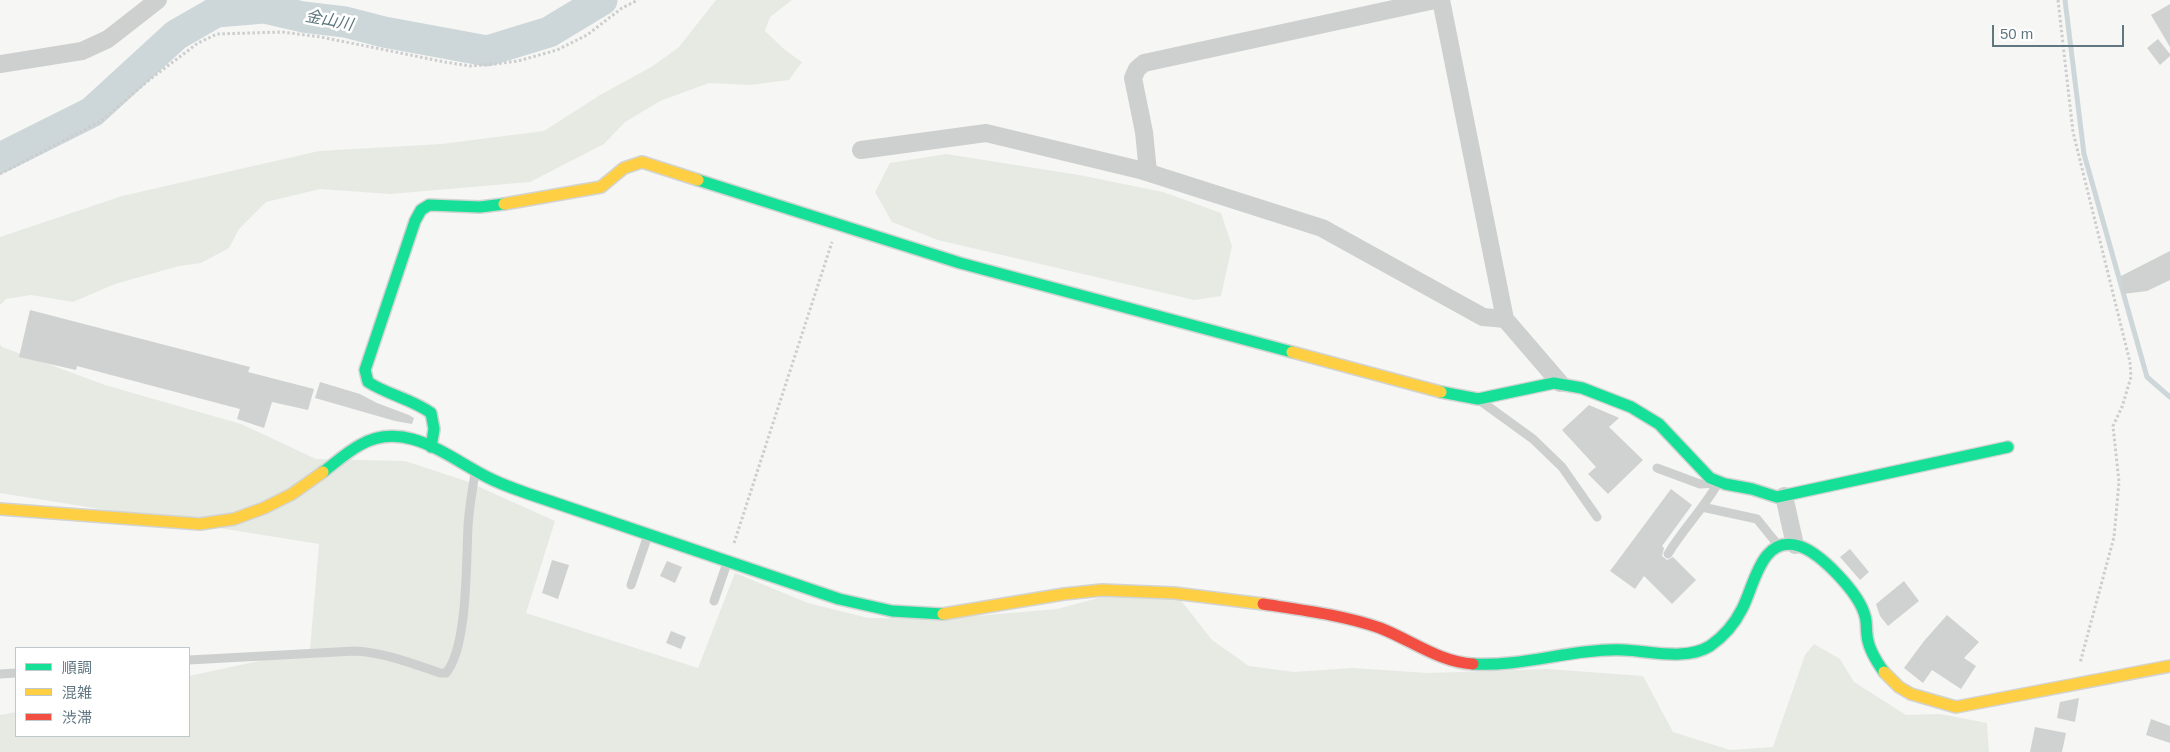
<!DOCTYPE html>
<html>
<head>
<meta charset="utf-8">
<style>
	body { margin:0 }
	#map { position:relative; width:2170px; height:752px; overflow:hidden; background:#f6f6f5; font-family:Arial,"Noto Sans JP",sans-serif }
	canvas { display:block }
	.legend { position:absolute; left:15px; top:647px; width:175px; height:90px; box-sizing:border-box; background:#fff; border:1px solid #bfc8cd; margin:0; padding:6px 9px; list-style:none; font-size:15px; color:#607681 }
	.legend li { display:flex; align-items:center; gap:10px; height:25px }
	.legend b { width:25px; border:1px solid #bfc8cd }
	.scale { position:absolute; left:1992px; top:25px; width:132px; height:22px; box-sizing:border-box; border:2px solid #607681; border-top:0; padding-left:6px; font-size:15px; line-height:18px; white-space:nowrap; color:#607681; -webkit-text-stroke:4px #fff; paint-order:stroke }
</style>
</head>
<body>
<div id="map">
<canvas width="2170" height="752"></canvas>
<ul class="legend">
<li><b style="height:6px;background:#16e098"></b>順調</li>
<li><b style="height:6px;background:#ffcf43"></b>混雑</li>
<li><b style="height:6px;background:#f24e42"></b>渋滞</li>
</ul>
<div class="scale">50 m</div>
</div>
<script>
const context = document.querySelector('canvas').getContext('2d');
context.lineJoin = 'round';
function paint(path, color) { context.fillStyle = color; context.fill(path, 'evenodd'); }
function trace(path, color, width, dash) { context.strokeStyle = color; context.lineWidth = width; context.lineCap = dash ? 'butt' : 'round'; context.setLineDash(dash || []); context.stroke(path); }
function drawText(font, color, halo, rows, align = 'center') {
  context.font = font + ' Arial,"Noto Sans JP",sans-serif'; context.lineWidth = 5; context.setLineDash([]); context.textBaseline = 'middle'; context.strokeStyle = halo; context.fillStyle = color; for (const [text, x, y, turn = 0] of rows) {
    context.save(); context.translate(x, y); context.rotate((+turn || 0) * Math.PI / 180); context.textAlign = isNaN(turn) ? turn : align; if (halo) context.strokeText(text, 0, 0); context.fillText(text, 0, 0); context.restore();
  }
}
paint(new Path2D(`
	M 716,0 L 792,0 L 770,17 L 765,31 L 785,50 L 802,62 L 789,80 L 750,85 L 709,83 L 660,101 L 625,122 L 604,144 L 530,182 L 390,194 L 320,189 L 266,202 L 239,229 L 229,248 L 201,263 L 179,266 L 115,284 L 73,302 L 31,295 L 6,299 L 0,305 L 0,237 L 122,196 L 319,151 L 441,144 L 544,131 L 600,95 L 653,66 L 679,47 Z
	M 946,154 L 1079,175 L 1163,192 L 1221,213 L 1232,246 L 1221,296 L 1194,300 L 938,240 L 892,222 L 875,192 L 890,163 Z
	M 0,344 L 2,347 L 105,385 L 241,424 L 316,459 L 405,461 L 466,481 L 555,521 L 526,613 L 698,668 L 735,573 L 808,603 L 868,618 L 940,619 L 1057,609 L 1102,597 L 1172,589 L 1212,640 L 1249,666 L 1294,672 L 1353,668 L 1428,673 L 1548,669 L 1643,676 L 1673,732 L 1730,750 L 1773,747 L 1805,655 L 1814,644 L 1840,659 L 1854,682 L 1906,715 L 1940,714 L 1987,723 L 1989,752 L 0,752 L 0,715 L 16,712 L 16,736 L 189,736 L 189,676 L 310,650 L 319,544 L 0,493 Z`), '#e6eae3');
trace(new Path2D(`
	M 2065,0 L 2084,154 L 2147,377 L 2170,397`), '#cdd7d9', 5);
trace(new Path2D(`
	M 0,158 L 92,112 L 176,35 L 216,12 L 264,8 L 303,17 L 345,22 L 384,32 L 487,51 L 549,32 L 602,0`), '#cdd7d9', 31);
paint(new Path2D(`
	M 2170,4 L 2170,47 L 2151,15 Z
	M 2158,39 L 2170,54 L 2170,56 L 2160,65 L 2147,48 Z
	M 2170,251 L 2170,280 L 2147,291 L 2123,294 L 2121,276 Z
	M 30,310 L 250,367 L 248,372 L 314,389 L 308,410 L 272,402 L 264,428 L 237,419 L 240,409 L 77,366 L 76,370 L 19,357 Z
	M 320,382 L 360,394 L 377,403 L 409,415 L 414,418 L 412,424 L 395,421 L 315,398 Z
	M 1589,405 L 1617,417 L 1619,418 L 1609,427 L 1643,460 L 1608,494 L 1588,474 L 1596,467 L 1562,430 Z
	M 1671,489 L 1692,505 L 1662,546 L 1664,548 L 1662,556 L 1667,560 L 1673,557 L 1696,580 L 1672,604 L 1644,576 L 1635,589 L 1610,571 Z
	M 1850,549 L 1869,572 L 1860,580 L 1840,557 Z
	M 552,560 L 569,565 L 558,599 L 542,593 Z
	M 667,561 L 682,567 L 675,583 L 660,576 Z
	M 1904,581 L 1919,601 L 1888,626 L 1880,616 L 1876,604 Z
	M 1947,615 L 1979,642 L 1964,658 L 1976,666 L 1961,689 L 1932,670 L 1923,683 L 1904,668 L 1924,641 Z
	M 671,631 L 686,637 L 681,649 L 666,643 Z
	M 2079,698 L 2075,722 L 2057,718 L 2060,702 Z
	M 2151,719 L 2170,726 L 2170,743 L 2146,735 Z
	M 2035,727 L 2066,733 L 2062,752 L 2030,752 Z`), '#d0d1d1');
const fast = new Path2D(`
	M 698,180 L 960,263 L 1292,352
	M 1441,392 L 1478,399 L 1554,383 L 1582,388 L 1631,407 L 1659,424 L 1710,478 L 1725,484 L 1752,489 L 1777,497 L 2008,447
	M 431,447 L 434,429 L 431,413 C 412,399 388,395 368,382 L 365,370 L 415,221 L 421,210 L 429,205 L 480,207 L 504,204
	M 323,472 C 335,463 347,452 360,445 C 405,419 448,457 487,477 C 500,484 515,489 529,494 L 839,599 L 892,611 L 943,614
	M 1473,664 C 1524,667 1573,648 1624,650 C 1651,651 1686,661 1710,646 C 1723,637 1735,623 1742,609 C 1754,587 1761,534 1799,546 C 1821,553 1859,593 1865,616 C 1867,622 1866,629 1867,635 C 1868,648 1876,661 1884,672`);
const slow = new Path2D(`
	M 504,204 L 601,187 L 624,168 L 642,162 L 698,180
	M 1292,352 L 1441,392
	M 0,509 L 200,524 L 234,519 L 264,508 L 292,494 L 323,472
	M 943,614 L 1064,594 L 1102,590 L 1174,593 L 1263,604
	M 1884,672 L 1899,687 L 1911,694 L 1956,707 L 2170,666`);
const jam = new Path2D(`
	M 1263,604 C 1302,610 1343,615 1380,628 C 1411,640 1439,662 1473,664`);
trace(fast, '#d2d3d3', 14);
trace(slow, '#d2d3d3', 14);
trace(jam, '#d2d3d3', 14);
trace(new Path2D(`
	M 2058,0 L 2073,132 L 2130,362 L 2131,377 L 2122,407 L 2113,426 L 2119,482 L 2114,537 L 2080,663
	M 0,174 L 101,121 L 149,80 L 198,43 L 217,34 L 282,32 L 321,37 L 445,62 L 470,66 L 495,64 L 518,61 L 557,50 L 587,35 L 622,8 L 638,0
	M 734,543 L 832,242`), '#cccdcd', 3, [2.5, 2.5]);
trace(new Path2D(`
	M 1482,402 L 1533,439 L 1562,467 L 1597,517
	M 1657,468 L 1700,484 L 1718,483 C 1704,508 1683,529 1668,554
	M 1702,507 L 1757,519 L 1778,545
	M 631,585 L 647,538
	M 714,601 L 727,563
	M 189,660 L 355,651 C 386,653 411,663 440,673 L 446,673 C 468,647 466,562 468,527 C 469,509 472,491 475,474
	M 0,674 L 16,673`), '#ced0d0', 9);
trace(new Path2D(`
	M 1441,0 L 1505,319 L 1560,383
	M 0,64 L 82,51 L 108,39 L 158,0
	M 861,150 L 986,133 L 1140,170 L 1322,228 L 1483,317 L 1505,319
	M 1148,172 L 1144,132 L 1133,78 L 1137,69 L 1144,63 L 1435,0
	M 1784,496 L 1795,545`), '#ced0d0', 18);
trace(fast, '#16e098', 11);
trace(slow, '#ffcf43', 11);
trace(jam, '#f24e42', 11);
drawText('italic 16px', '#5b767c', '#fff', [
	["金山川",329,21,11]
]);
</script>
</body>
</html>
